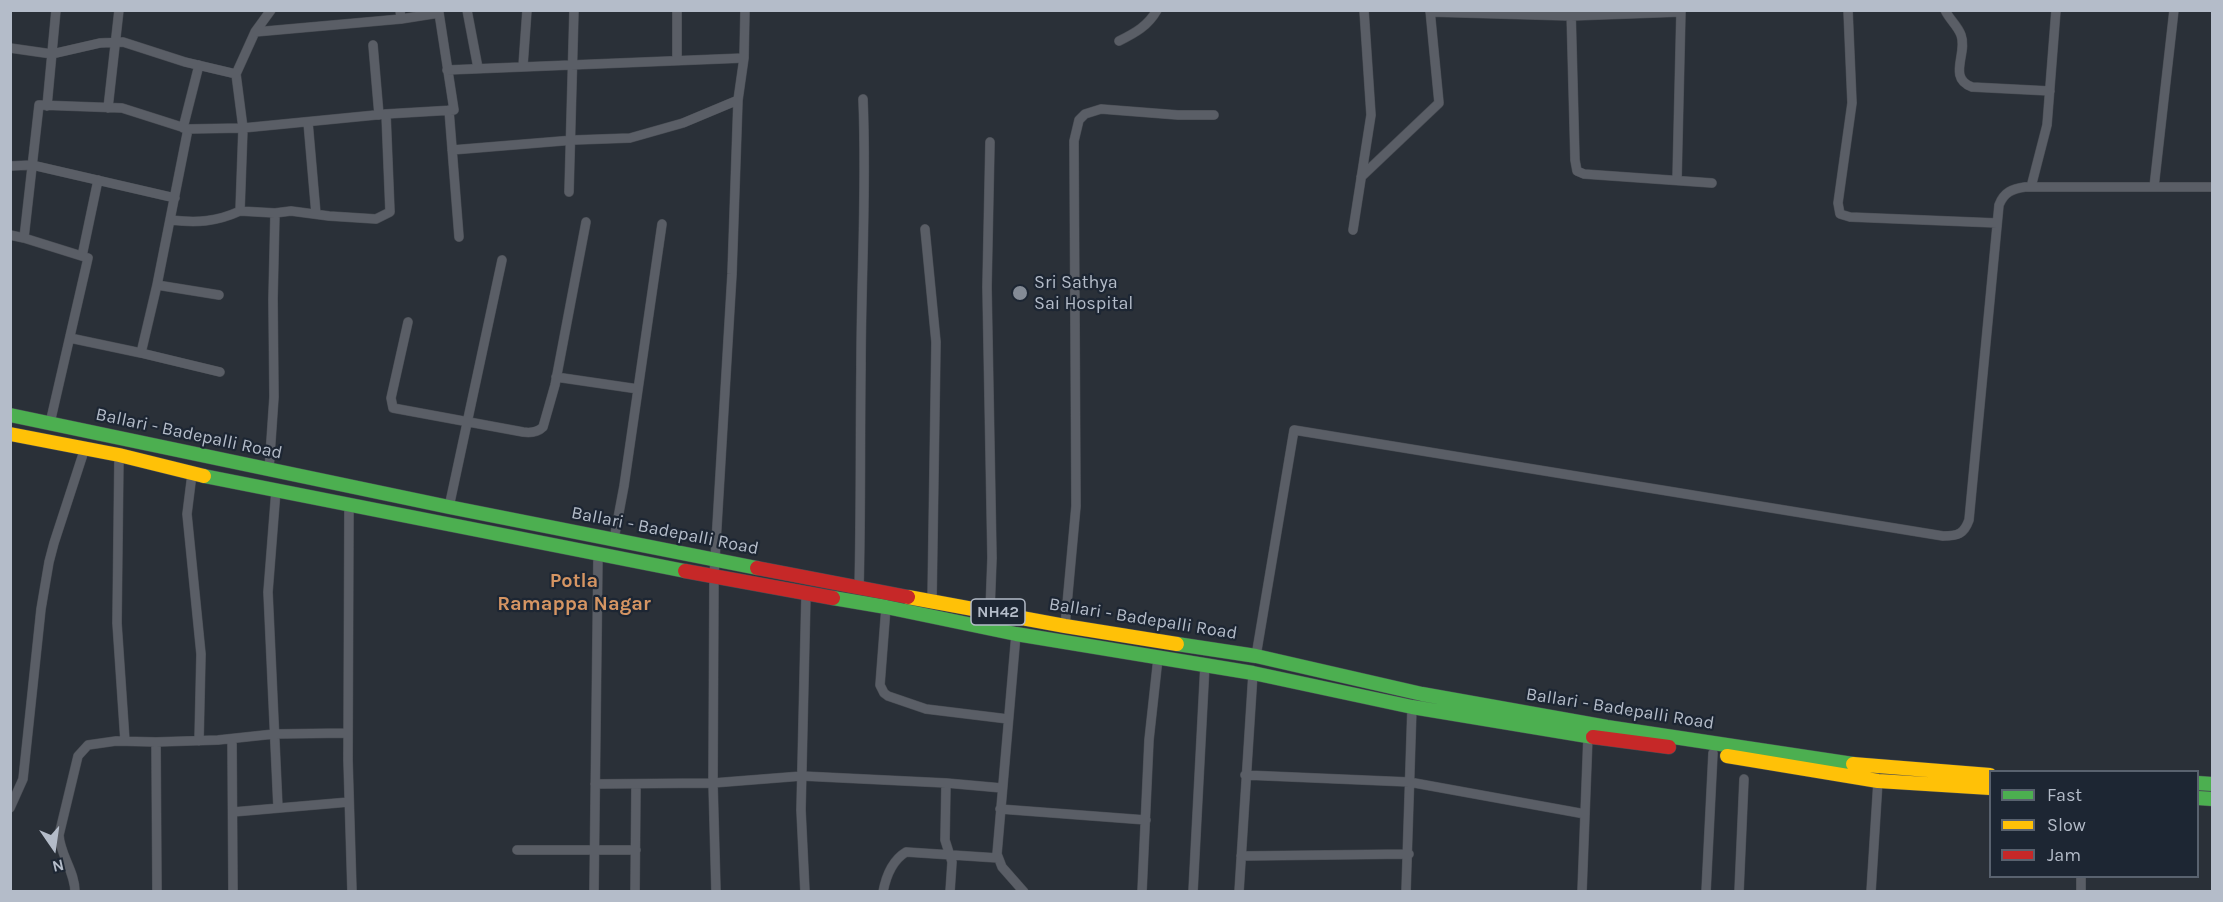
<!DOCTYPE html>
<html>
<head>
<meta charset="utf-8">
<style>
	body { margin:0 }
	#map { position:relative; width:2223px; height:902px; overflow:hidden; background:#2a3038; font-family:Karla,sans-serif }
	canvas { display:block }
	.frame { position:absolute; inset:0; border:12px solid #b4bcc9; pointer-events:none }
	.legend { position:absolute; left:1989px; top:770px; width:210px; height:108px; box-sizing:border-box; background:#1d2633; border:2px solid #59626f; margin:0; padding:8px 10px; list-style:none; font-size:18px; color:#b4bcc9 }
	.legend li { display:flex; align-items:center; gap:12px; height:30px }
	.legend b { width:30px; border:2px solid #59626f }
	.north { position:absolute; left:24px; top:818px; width:60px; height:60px; -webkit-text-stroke:4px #1d2633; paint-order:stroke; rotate:167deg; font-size:16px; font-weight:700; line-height:24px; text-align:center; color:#b4bcc9 }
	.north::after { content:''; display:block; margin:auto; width:21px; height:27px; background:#b4bcc9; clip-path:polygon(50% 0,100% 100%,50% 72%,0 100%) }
</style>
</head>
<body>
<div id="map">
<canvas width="2223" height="902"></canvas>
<div class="frame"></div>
<ul class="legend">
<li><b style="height:8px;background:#4caf50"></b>Fast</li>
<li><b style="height:8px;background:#ffc107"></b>Slow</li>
<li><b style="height:8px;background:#c62828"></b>Jam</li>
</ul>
<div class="north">N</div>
</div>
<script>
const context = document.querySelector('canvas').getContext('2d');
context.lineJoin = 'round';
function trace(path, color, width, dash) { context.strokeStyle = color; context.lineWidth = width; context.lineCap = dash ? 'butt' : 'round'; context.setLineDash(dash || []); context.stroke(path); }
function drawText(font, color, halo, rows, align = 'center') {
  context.font = font + ' Karla,sans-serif'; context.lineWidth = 4.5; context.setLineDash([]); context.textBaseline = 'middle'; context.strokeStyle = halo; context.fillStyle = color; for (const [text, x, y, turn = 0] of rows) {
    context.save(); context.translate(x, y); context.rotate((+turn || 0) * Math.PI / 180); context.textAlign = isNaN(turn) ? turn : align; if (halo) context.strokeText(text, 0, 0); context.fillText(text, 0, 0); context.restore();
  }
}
const street = new Path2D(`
	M 467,10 L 478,68
	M 677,10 L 677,60
	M 1571,10 L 1575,160 L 1577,171 L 1584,174 L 1712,183
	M 1848,10 L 1852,103 L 1838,203 L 1840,214 L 1850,217 L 1997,223
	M 1945,10 C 1949,19 1958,26 1961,35 C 1968,53 1947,78 1972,87 L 2050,91
	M 1430,12 L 1571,16 L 1681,12
	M 255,32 L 401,19 L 400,10
	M 1119,41 C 1135,33 1148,26 1157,10
	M 373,45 L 379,115
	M 10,48 L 52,54 L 100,43 L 123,42 L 185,62 L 236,74
	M 523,66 L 527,10
	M 447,70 L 744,58
	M 47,106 L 56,10
	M 108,108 L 119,10
	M 449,110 L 459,237
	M 386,114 L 454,110 L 439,13 L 401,19
	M 308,122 L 316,214
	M 183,128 L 199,65
	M 452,150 L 574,140 L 630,138 L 683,123 L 738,100
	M 10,166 L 32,165 L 175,198
	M 1361,177 L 1439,103 L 1430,10
	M 1677,180 L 1681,10
	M 2031,187 L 2047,125 L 2056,10
	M 2154,187 L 2174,10
	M 569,192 L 574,10
	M 170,220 C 197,223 216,222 240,211
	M 925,229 L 936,342 L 932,601
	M 1353,230 L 1371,115 L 1364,10
	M 10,235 L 24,238
	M 82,256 L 98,180
	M 157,285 L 188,129
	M 408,322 L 391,398 L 393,408 L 523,432 C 530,433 537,433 543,427 L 555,385 L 586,222
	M 70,338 L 141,353 L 157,285 L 219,295
	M 141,353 L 220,372
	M 556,377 L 638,389
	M 50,423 L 88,258 L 24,238 L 39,105 L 122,108 L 188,129 L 243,128 L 386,114 L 390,212 L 376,219 L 329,216 L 291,211 L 275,213
	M 119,455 L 117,623 L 125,741
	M 269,470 L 274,397 L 273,299 L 275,213 L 240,211 L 243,128 L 236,74 L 255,32 L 271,10
	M 192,474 L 187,514 L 201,654 L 199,741
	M 276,490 L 268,592 L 278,808
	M 349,504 L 348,760 L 352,892
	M 449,507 L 502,260
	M 614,539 L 624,486 L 662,224
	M 859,588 C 861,514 860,441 861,368 C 861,278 867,189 863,99
	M 886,607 L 880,685 L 884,693 L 888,696 L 926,709 L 1008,719
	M 990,611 L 992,558 L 987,287 L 990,142
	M 1065,626 L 1076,506 L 1074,141 L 1079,120 L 1085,114 L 1101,109 L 1178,115 L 1214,115
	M 1016,634 L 997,854 L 1002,867 L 1024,892
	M 1256,656 L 1294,430 L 1943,536 C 1958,536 1964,534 1969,520 L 1999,205 C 2004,192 2012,189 2025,187 L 2212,187
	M 232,739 L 233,892
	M 156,742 L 157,892
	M 1245,775 L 1409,782 L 1585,814
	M 946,783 L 945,840 L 952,862 L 950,892
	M 595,784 L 713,783 L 802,776 L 946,783 L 1002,788
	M 10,808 L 23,779 L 41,609 L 49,562 L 54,543 L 85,448
	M 1000,809 L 1146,820
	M 233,812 L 349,802
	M 517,850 L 636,850
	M 1241,856 L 1409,854
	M 75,892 C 75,871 60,855 59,835 L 78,756 L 88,745 L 116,741 L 156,742 L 218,740 L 274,734 L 348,733
	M 594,892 L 598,555
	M 635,892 L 636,785
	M 716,892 L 713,783 L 714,576 L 732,274 L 738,100 L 744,58 L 745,10
	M 805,892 L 801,810 L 806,594
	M 883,892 C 886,876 893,860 906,852 L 998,858
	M 1142,892 L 1149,740 L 1158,658
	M 1193,892 L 1205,664
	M 1239,892 L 1253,673
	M 1406,892 L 1412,707
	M 1582,892 L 1588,736
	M 1706,892 L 1713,753
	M 1739,892 L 1744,779
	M 1871,892 L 1878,781
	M 2081,892 L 2081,876`);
const fast = new Path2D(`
	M 10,415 L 449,507 L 757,568
	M 204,476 L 685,571
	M 833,598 L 886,607 L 1016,634 L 1253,673 L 1412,707 L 1593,737
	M 1177,644 L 1256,656 L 1422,694 L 1607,727 L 1853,764
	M 2198,783 L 2212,784
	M 2198,798 L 2212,799`);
const slow = new Path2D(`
	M 10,434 L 119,455 L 204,476
	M 908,597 L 1065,626 L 1177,644
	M 1727,756 L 1878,781 L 1990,788
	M 1853,764 L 1990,775`);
const jam = new Path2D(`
	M 757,568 L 908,597
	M 685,571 L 833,598
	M 1593,737 L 1669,747`);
trace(street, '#484c53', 10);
trace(fast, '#474c53', 15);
trace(slow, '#474c53', 15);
trace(jam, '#474c53', 15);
trace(street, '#5a5e66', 9);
trace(fast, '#4caf50', 14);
trace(slow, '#ffc107', 14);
trace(jam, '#c62828', 14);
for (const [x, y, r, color] of [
	[1020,293,8,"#848b96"]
]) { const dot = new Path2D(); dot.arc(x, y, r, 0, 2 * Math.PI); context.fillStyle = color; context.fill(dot); trace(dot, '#1d2633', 2); }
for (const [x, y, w] of [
	[998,612,54]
]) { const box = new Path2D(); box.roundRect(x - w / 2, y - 13, w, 26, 4.5); context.fillStyle = '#1d2633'; context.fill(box); trace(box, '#b4bcc9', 1.5); }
drawText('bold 16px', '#b4bcc9', null, [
	["NH42",998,612]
]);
drawText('18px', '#b4bcc9', '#1d2633', [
	["Sri Sathya",1034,283],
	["Sai Hospital",1034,304]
], 'left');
drawText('18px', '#b4bcc9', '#1d2633', [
	["Ballari - Badepalli Road",189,434,12],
	["Ballari - Badepalli Road",665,531,11],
	["Ballari - Badepalli Road",1143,619,9],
	["Ballari - Badepalli Road",1620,709,9]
]);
drawText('bold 20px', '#d59563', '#1d2633', [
	["Potla",574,581],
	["Ramappa Nagar",574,604]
]);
</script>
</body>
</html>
